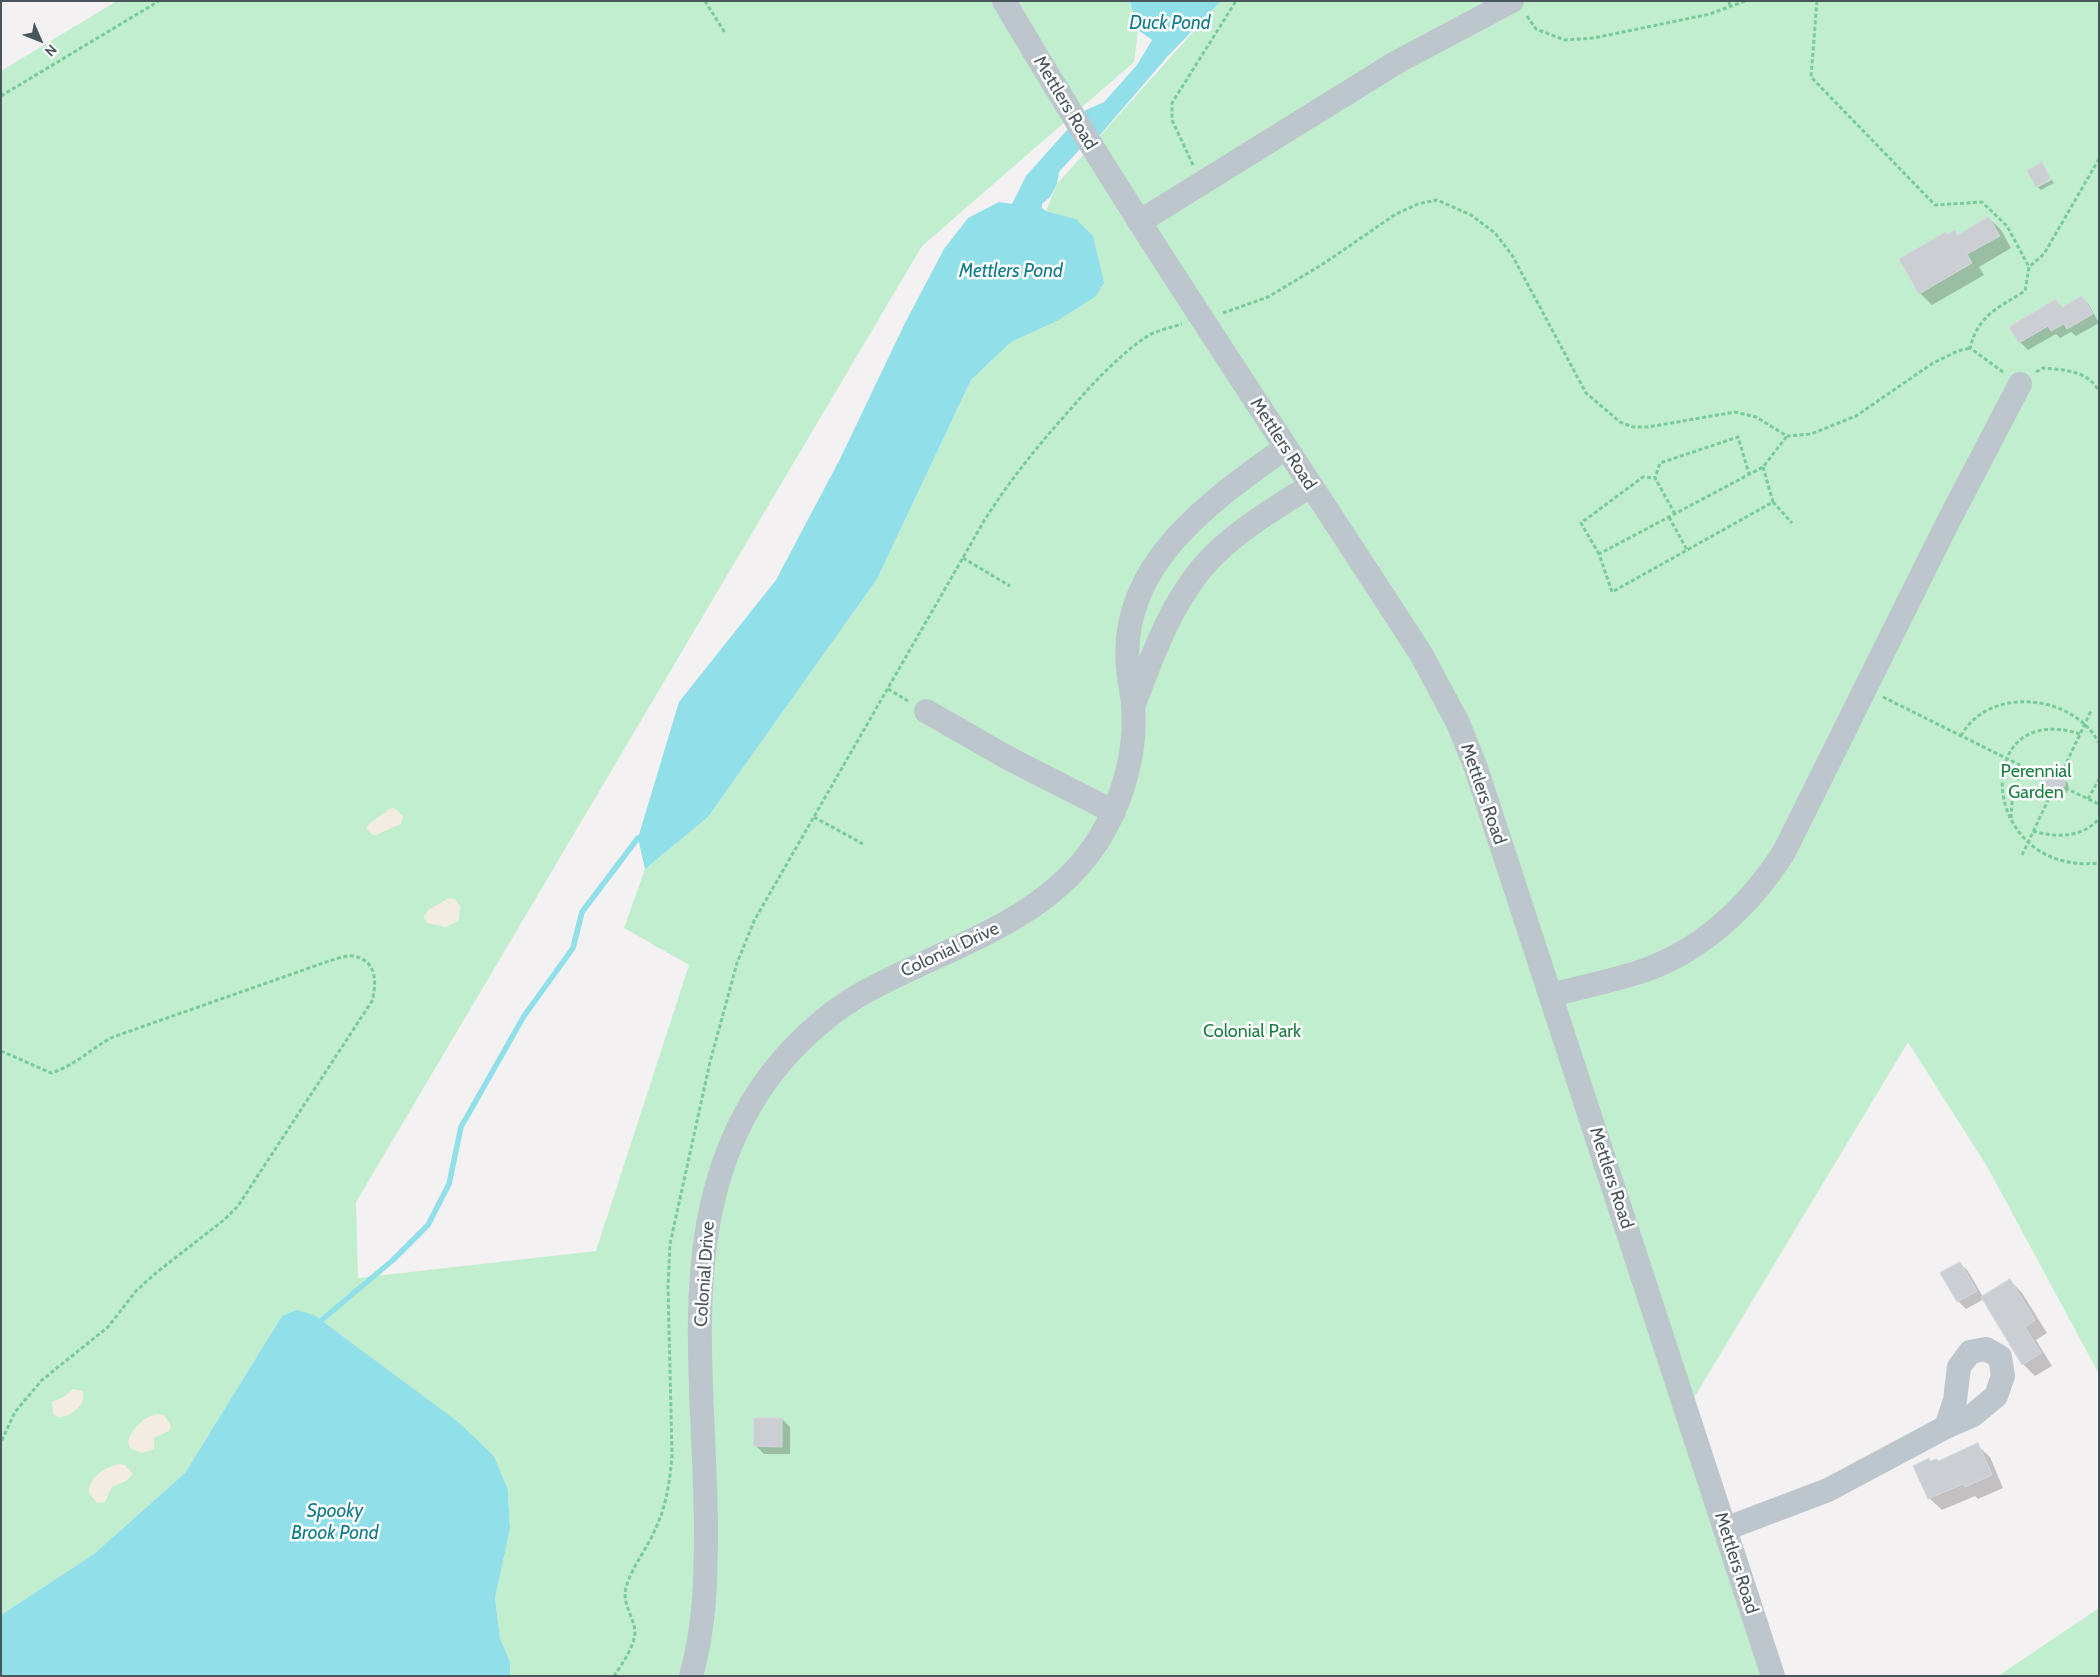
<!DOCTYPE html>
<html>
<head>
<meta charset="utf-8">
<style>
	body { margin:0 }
	#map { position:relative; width:2100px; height:1677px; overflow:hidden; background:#f3f1f1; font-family:Cabin,sans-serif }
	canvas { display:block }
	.frame { position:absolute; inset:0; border:2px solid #49565e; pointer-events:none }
	.north { position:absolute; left:15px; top:15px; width:50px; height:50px; -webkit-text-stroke:4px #fff; paint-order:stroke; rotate:134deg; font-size:14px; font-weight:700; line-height:20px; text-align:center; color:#49565e }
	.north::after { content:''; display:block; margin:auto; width:18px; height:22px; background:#49565e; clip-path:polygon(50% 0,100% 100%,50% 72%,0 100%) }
</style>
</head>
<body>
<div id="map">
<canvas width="2100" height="1677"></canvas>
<div class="frame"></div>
<div class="north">N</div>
</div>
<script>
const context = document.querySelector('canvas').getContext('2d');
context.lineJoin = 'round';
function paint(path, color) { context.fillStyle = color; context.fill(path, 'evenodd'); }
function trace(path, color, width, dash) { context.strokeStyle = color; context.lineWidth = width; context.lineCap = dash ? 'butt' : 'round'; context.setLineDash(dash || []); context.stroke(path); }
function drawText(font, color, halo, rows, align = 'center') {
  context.font = font + ' Cabin,sans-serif'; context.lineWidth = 5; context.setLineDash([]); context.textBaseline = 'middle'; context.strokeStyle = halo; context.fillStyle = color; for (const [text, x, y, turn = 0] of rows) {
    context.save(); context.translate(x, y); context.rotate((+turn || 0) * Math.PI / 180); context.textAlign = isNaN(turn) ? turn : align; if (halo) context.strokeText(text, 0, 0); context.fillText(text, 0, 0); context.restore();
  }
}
paint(new Path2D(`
	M 117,1 L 1130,1 L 1138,30 L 1134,62 L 922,246 L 356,1202 L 358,1278 L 596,1251 L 689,965 L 624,928 L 645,869 L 708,817 L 877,579 L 971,380 L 1011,342 L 1057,321 L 1076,219 L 1046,211 L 1057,184 L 1221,1 L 2099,1 L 2099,1374 L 1988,1168 L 1908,1042 L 1680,1421 L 1769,1676 L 510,1676 L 510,1662 L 500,1638 L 495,1598 L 510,1529 L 508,1490 L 494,1456 L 282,1316 L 185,1473 L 94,1554 L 1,1615 L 1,71 Z
	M 2099,1608 L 2099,1676 L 1998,1676 Z`), '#c1eece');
paint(new Path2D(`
	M 394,808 L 403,816 L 401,824 L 376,835 L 373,835 L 366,828 C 369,822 383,815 389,809 Z
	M 449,898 L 455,899 L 460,906 L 459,920 L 446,927 L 427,923 L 424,917 L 428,910 Z
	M 73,1389 L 83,1391 C 87,1405 70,1418 57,1417 L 53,1413 L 52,1402 L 65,1396 Z
	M 158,1414 L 164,1415 L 171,1426 L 169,1431 L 154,1438 L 154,1449 L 142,1453 L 130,1448 L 128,1442 C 131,1429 145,1416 158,1414 Z
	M 119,1464 L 125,1465 L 133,1474 L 126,1481 L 112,1487 L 105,1502 L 97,1503 L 89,1493 C 87,1479 106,1466 119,1464 Z`), '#f3ece3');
paint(new Path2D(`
	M 1130,1 L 1221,1 L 1167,57 L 1100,135 L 1079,150 L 1059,172 L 1057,184 L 1050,197 L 1042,204 L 1042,208 L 1046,211 L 1076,219 L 1093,236 L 1104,283 L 1096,296 L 1057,321 L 1011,342 L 971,380 L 877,579 L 708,817 L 645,869 L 638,838 L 679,702 L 776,580 L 840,459 L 905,323 L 944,249 L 968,218 L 999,202 L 1012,204 L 1026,176 L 1084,111 L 1104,102 L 1137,65 L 1152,40 L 1138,30 Z
	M 297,1310 L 314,1315 L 458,1422 L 494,1456 L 508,1490 L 510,1529 L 495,1598 L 500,1638 L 510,1662 L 510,1676 L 1,1676 L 1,1615 L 94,1554 L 185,1473 L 282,1316 Z`), '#90dfe9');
paint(new Path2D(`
	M 2052,180 L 2054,183 L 2041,190 L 2038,187 Z
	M 1989,218 L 2001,230 L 2011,248 L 1979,267 L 1984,275 L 1932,305 L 1920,293 L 1948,236 L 1955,232 L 1958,236 Z
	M 2081,297 L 2089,305 L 2099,323 L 2076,336 L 2071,332 L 2060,338 L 2056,334 L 2028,350 L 2020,342 L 2056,301 L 2063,308 Z
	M 2058,774 L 2068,783 L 2069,789 L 2066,793 L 2059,796 L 2048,788 L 2047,781 L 2051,775 Z
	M 1960,1263 L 1968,1271 L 1983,1297 L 2010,1280 L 2022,1293 L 2047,1333 L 2036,1340 L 2052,1366 L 2035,1376 L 2023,1364 L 1984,1299 L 1966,1309 L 1958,1301 Z
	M 782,1419 L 790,1427 L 790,1454 L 764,1454 L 756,1446 Z
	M 1977,1445 L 1990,1457 L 2003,1488 L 1978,1499 L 1975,1496 L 1942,1510 L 1929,1498 L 1929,1459 L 1931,1462 L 1938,1462 Z`), '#0003');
trace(new Path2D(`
	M 317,1324 L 393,1260 L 428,1225 L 449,1184 L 461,1127 L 524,1016 L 573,948 L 582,912 L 638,838`), '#90dfe9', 5.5);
const building = new Path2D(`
	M 2042,162 L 2051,179 L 2036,187 L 2027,171 Z
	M 1989,217 L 2000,236 L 1967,254 L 1972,263 L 1919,294 L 1899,259 L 1946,232 L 1947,235 L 1955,230 L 1957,235 Z
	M 2082,296 L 2093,314 L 2067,329 L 2064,324 L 2051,331 L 2048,326 L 2019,343 L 2009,327 L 2056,299 L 2061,308 Z
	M2045 783a10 10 0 1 1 20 0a10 10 0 1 1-20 0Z
	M 1960,1262 L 1977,1291 L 1957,1302 L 1940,1273 Z
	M 2010,1279 L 2035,1320 L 2025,1327 L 2041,1353 L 2022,1365 L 1981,1297 Z
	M 754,1418 L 782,1418 L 782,1447 L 754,1446 Z
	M 1978,1443 L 1992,1475 L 1965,1487 L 1963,1484 L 1928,1499 L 1913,1466 L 1929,1458 L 1930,1461 L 1937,1459 L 1938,1461 Z`);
paint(building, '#cbced3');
trace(building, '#d5d8dc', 1);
trace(new Path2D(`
	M 705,1 L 725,33
	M 1729,1 L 1730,7
	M 1817,1 L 1811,77 L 1935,205 L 1982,202 L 2007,226 L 2029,267
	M 1527,16 L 1536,29 L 1565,40 L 1594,38 L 1710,14 L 1745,1
	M 1,96 L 159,1
	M 1193,165 L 1172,120 L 1172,103 L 1236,1
	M 1223,313 L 1268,297 L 1323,264 L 1396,214 L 1418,204 L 1437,200 L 1471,215 L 1495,233 L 1512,255 L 1586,393 L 1620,422 L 1633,427 L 1648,427 L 1735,412 L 1756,417 L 1787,436 L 1811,434 L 1856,416 L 1933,363 L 1958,351 L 1970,348
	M 2003,372 L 1970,348 C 1978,315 1998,308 2025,291 L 2029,267 L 2044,254 L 2099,159
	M 2036,372 L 2043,368 C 2063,370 2089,370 2099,392
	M 1763,467 L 1773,502 L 1612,592 L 1599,554 L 1763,467 L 1787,436
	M 1773,502 L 1792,523
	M 1675,514 L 1655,478 L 1660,463 L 1738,437 L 1749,474
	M 1669,517 L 1687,550
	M 1599,554 L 1581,523 L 1643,477 L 1655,478
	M 963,558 L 1010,586
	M 888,689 L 908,701
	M 1883,697 L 2046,778
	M 2080,734 C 1969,698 1978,876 2099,863
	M 1961,736 C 1988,685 2074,694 2099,743
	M 2061,774 L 2091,711
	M 2065,788 L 2099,804
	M 2088,799 L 2099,779
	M 814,817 L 863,844
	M 2011,818 L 2013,788 L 2025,767
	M 2033,831 C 2057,838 2081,838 2099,819
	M 2022,855 L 2052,792
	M 1,1051 L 51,1073 C 75,1066 91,1048 113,1037 L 329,961 C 336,959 346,955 353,956 C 377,960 377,983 372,1001 L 238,1206 L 224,1220 L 157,1272 L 136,1291 L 108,1327 L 42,1380 L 15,1412 L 1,1442
	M 614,1676 C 622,1664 635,1646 635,1631 C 634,1619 625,1607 625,1594 C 626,1576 646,1550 654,1532 C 666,1508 670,1482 672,1455 L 668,1287 L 670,1244 L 710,1062 L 737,963 L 754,921 L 984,521 C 1011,478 1041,442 1075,404 C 1095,381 1118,357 1143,339 C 1154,331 1169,328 1182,324`), '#7acb9c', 3, [4, 2.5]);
trace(new Path2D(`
	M 1004,1 C 1135,224 1281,437 1421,654 L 1458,723 L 1476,768 L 1773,1676
	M 1139,222 L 1397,62 L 1512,1
	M 1134,704 C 1154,651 1175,592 1217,552 C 1244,526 1279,506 1310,486
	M 926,711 L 1008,758 L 1114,812
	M 1551,995 C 1578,988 1606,982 1633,974 C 1698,955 1749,907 1784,852 L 1946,526 L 2020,384
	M 1725,1529 L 1828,1490 L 1946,1427 L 1973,1415 L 1996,1396 L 2003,1376 L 2000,1357 L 1986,1349 L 1970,1352 L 1959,1367 L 1955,1400 L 1946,1427
	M 691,1676 C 705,1628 706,1577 706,1527 C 705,1365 668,1186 788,1054 C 810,1030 835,1009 863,993 C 947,946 1051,922 1102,834 C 1124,796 1137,749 1133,705 C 1132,692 1129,680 1128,668 C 1118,564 1211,501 1285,448`), '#bdc6cd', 24);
drawText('18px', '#49565e', '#fff', [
	["Mettlers Road",1065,103,59],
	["Mettlers Road",1283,444,57],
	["Mettlers Road",1483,794,71],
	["Colonial Drive",950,950,-25],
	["Mettlers Road",1611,1178,72],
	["Colonial Drive",705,1274,-86],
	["Mettlers Road",1736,1563,72]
]);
drawText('18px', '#1b7e43', '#fff', [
	["Perennial",2036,772],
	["Garden",2036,793],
	["Colonial Park",1252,1032]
]);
drawText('italic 19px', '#117c8a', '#fff', [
	["Duck Pond",1170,23],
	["Mettlers Pond",1011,271],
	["Spooky",335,1511],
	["Brook Pond",335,1533]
]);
</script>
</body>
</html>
